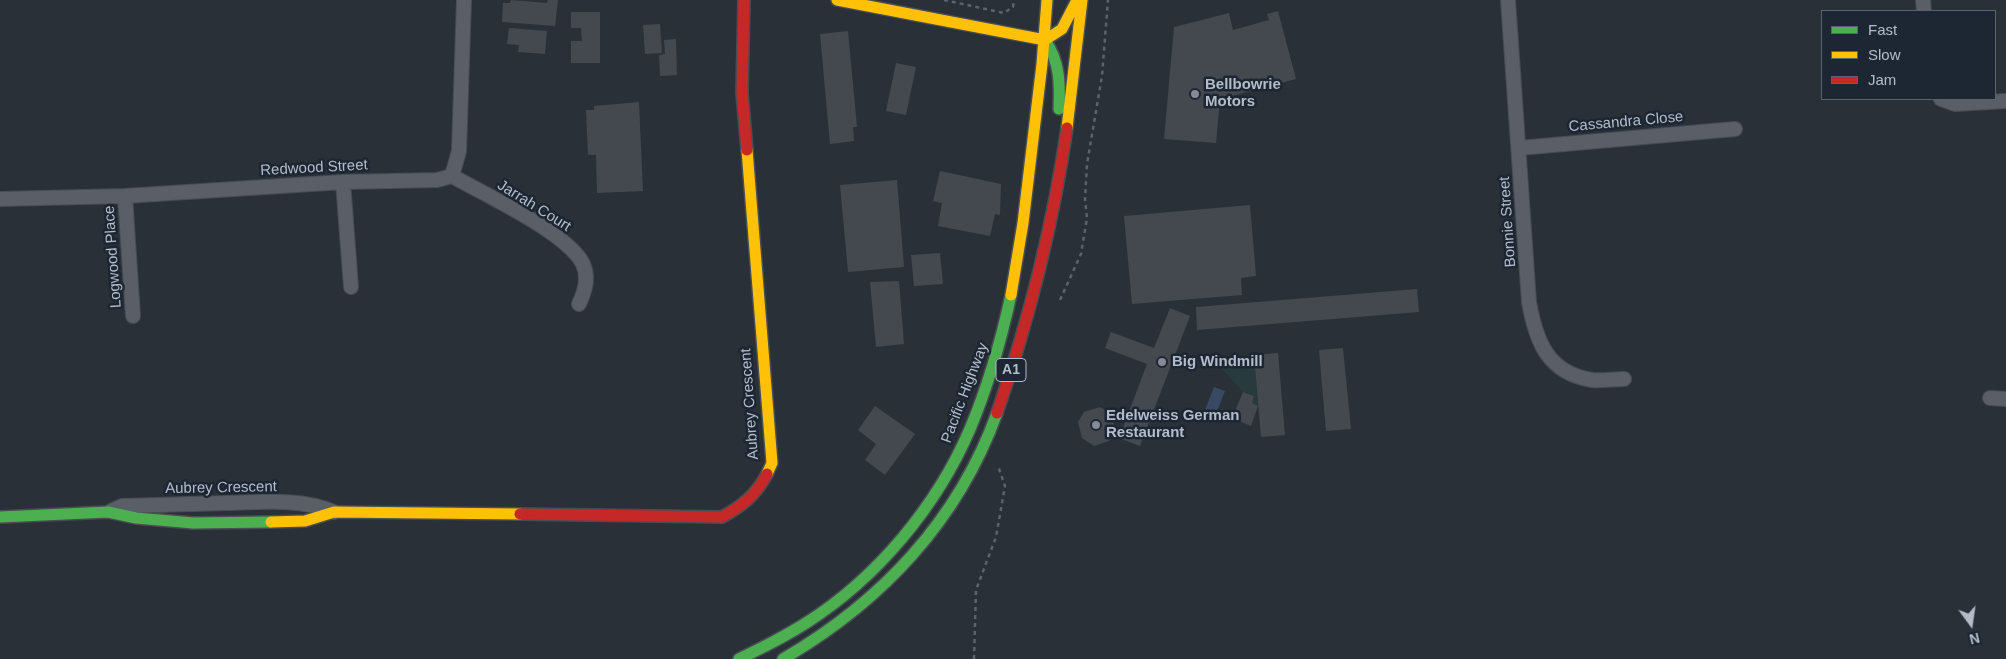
<!DOCTYPE html>
<html>
<head>
<meta charset="utf-8">
<style>
	body { margin:0 }
	#map { position:relative; width:2006px; height:659px; overflow:hidden; background:#2a3038; font-family:Helvetica,sans-serif }
	canvas { display:block }
	.legend { position:absolute; left:1821px; top:10px; width:175px; height:90px; box-sizing:border-box; background:#1d2633; border:1px solid #59626f; margin:0; padding:6px 9px; list-style:none; font-size:15px; color:#b4bcc9 }
	.legend li { display:flex; align-items:center; gap:10px; height:25px }
	.legend b { width:25px; border:1px solid #59626f }
	.north { position:absolute; left:1946px; top:599px; width:50px; height:50px; -webkit-text-stroke:4px #1d2633; paint-order:stroke; rotate:166deg; font-size:14px; font-weight:700; line-height:20px; text-align:center; color:#b4bcc9 }
	.north::after { content:''; display:block; margin:auto; width:18px; height:22px; background:#b4bcc9; clip-path:polygon(50% 0,100% 100%,50% 72%,0 100%) }
</style>
</head>
<body>
<div id="map">
<canvas width="2006" height="659"></canvas>
<ul class="legend">
<li><b style="height:6px;background:#4caf50"></b>Fast</li>
<li><b style="height:6px;background:#ffc107"></b>Slow</li>
<li><b style="height:6px;background:#c62828"></b>Jam</li>
</ul>
<div class="north">N</div>
</div>
<script>
const context = document.querySelector('canvas').getContext('2d');
context.lineJoin = 'round';
function paint(path, color) { context.fillStyle = color; context.fill(path, 'evenodd'); }
function trace(path, color, width, dash) { context.strokeStyle = color; context.lineWidth = width; context.lineCap = dash ? 'butt' : 'round'; context.setLineDash(dash || []); context.stroke(path); }
function drawText(font, color, halo, rows, align = 'center') {
  context.font = font + ' Helvetica,sans-serif'; context.lineWidth = 5; context.setLineDash([]); context.textBaseline = 'middle'; context.strokeStyle = halo; context.fillStyle = color; for (const [text, x, y, turn = 0] of rows) {
    context.save(); context.translate(x, y); context.rotate((+turn || 0) * Math.PI / 180); context.textAlign = isNaN(turn) ? turn : align; if (halo) context.strokeText(text, 0, 0); context.fillText(text, 0, 0); context.restore();
  }
}
paint(new Path2D(`
	M 1254,355 L 1258,406 L 1252,403 L 1254,396 L 1243,392 L 1214,360 Z`), '#273a3e');
paint(new Path2D(`
	M 1214,387 L 1225,391 L 1216,414 L 1205,410 Z`), '#384963');
paint(new Path2D(`
	M 511,0 L 547,3 L 548,0 L 558,0 L 555,26 L 502,22 L 503,3 L 510,3 Z
	M 1278,11 L 1296,79 L 1220,99 L 1216,143 L 1164,139 L 1174,27 L 1229,13 L 1233,30 L 1269,20 L 1267,14 Z
	M 571,12 L 600,12 L 600,63 L 571,63 L 571,41 L 582,41 L 581,28 L 571,28 Z
	M 660,24 L 662,53 L 645,54 L 643,25 Z
	M 509,28 L 547,31 L 545,54 L 518,52 L 519,45 L 507,44 Z
	M 848,31 L 857,127 L 853,127 L 854,141 L 830,144 L 820,34 Z
	M 676,39 L 677,75 L 660,76 L 659,55 L 665,54 L 664,40 Z
	M 896,63 L 916,67 L 906,115 L 886,111 Z
	M 639,102 L 643,191 L 597,193 L 596,155 L 588,155 L 586,110 L 594,110 L 594,106 Z
	M 940,171 L 1001,184 L 1000,215 L 995,214 L 990,236 L 938,226 L 942,203 L 933,201 Z
	M 897,180 L 904,267 L 848,272 L 840,185 Z
	M 1250,205 L 1256,276 L 1241,278 L 1242,295 L 1132,304 L 1124,216 Z
	M 940,253 L 943,284 L 914,286 L 911,255 Z
	M 899,281 L 904,344 L 876,347 L 870,282 Z
	M 1417,289 L 1419,312 L 1197,330 L 1196,307 Z
	M 1170,308 L 1190,316 L 1140,446 L 1119,438 L 1147,364 L 1105,348 L 1111,332 L 1154,348 Z
	M 1343,348 L 1351,429 L 1326,431 L 1319,350 Z
	M 1278,353 L 1285,435 L 1261,437 L 1254,355 Z
	M 1243,392 L 1254,396 L 1252,403 L 1258,406 L 1251,426 L 1232,418 Z
	M 875,406 L 915,434 L 885,475 L 865,460 L 876,444 L 858,430 Z
	M 1100,407 L 1112,414 L 1115,429 L 1109,441 L 1094,446 L 1082,438 L 1078,422 L 1084,412 Z`), '#444950');
const street = new Path2D(`
	M 1508,0 L 1529,302 C 1536,342 1548,373 1592,380 C 1602,381 1614,379 1624,379
	M 1923,0 L 1924,11
	M 1941,99 L 1955,104 L 2006,101
	M 1519,148 L 1735,129
	M 452,176 C 484,194 568,233 583,264 C 589,278 585,291 579,304
	M 452,176 L 459,151 L 464,0
	M 343,182 L 351,287
	M 125,196 L 133,316
	M 0,199 L 125,196 L 343,182 L 437,180 L 452,176
	M 1990,398 L 2006,399
	M 111,511 L 122,506 C 157,505 192,504 227,503 C 262,502 301,498 334,512`);
const fast = new Path2D(`
	M 1045,40 C 1060,62 1060,83 1059,109
	M 0,517 L 108,512 L 136,518 L 193,523 L 271,522
	M 739,659 C 762,648 784,637 806,623 C 877,578 937,506 970,429 C 988,386 1001,341 1011,295
	M 783,659 C 881,602 958,521 997,413`);
const slow = new Path2D(`
	M 837,0 L 1045,40 L 1062,29 L 1077,0
	M 1067,128 L 1082,0
	M 747,150 L 772,463 L 767,474
	M 1011,295 L 1023,223 L 1042,64 L 1047,0
	M 271,522 L 305,521 L 334,512 L 520,514`);
const jam = new Path2D(`
	M 744,0 L 742,93 L 747,150
	M 997,413 C 1029,320 1053,225 1067,128
	M 520,514 L 722,517 C 742,506 756,495 767,474`);
trace(street, '#484c53', 16);
trace(fast, '#484c53', 14);
trace(slow, '#484c53', 14);
trace(jam, '#484c53', 14);
trace(new Path2D(`
	M 944,0 L 1004,13 L 1013,7 L 1014,0
	M 1060,300 L 1081,254 L 1087,218 L 1085,199 L 1087,164 L 1102,76 L 1108,0
	M 974,659 L 976,590 L 996,537 L 1005,486 L 998,466`), '#5d636a', 2.5, [4, 4]);
trace(street, '#5a5e66', 14);
trace(fast, '#4caf50', 11);
trace(slow, '#ffc107', 11);
trace(jam, '#c62828', 11);
for (const [x, y, r, color] of [
	[1195,94,5,"#848b96"],
	[1162,362,5,"#848b96"],
	[1096,425,5,"#848b96"]
]) { const dot = new Path2D(); dot.arc(x, y, r, 0, 2 * Math.PI); context.fillStyle = color; context.fill(dot); trace(dot, '#1d2633', 2); }
for (const [x, y, w] of [
	[1011,370,30]
]) { const box = new Path2D(); box.roundRect(x - w / 2, y - 11.5, w, 23, 4); context.fillStyle = '#1d2633'; context.fill(box); trace(box, '#b4bcc9', 1); }
drawText('bold 14px', '#b4bcc9', null, [
	["A1",1011,370]
]);
drawText('bold 15px', '#b4bcc9', '#1d2633', [
	["Bellbowrie",1205,85],
	["Motors",1205,102],
	["Big Windmill",1172,362],
	["Edelweiss German",1106,416],
	["Restaurant",1106,433]
], 'left');
drawText('15px', '#b4bcc9', '#1d2633', [
	["Cassandra Close",1626,122,-5],
	["Redwood Street",314,168,-3],
	["Jarrah Court",534,206,32],
	["Bonnie Street",1508,222,-94],
	["Logwood Place",113,257,-94],
	["Pacific Highway",965,393,-69],
	["Aubrey Crescent",750,404,-94],
	["Aubrey Crescent",221,488,-1]
]);
</script>
</body>
</html>
